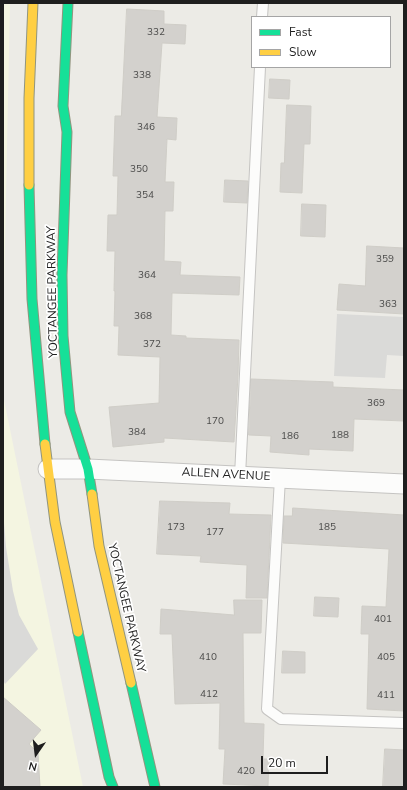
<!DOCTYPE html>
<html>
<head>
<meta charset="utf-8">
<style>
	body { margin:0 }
	#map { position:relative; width:407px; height:790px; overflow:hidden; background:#ecebe6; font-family:"Nunito Sans",sans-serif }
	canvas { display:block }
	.frame { position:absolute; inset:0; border:4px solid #1e1e1e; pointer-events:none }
	.legend { position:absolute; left:251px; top:16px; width:140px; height:52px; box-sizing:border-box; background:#fff; border:1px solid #a5a5a5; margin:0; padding:5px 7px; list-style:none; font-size:12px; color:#1e1e1e }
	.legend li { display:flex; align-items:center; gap:8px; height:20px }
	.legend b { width:20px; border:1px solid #a5a5a5 }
	.north { position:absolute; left:16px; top:734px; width:40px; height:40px; -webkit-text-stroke:3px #fff; paint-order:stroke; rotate:194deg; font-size:11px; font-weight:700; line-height:16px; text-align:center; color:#1e1e1e }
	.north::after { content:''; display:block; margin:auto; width:14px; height:18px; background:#1e1e1e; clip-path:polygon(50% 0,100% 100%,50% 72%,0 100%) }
	.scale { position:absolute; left:261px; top:756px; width:67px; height:18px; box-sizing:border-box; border:2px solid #1e1e1e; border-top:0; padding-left:5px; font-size:12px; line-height:14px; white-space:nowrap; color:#1e1e1e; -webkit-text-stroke:3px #fff; paint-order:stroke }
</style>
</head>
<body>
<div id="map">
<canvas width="407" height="790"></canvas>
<div class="frame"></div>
<ul class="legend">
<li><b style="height:5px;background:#16e098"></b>Fast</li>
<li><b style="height:5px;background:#ffcf43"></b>Slow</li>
</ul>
<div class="north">N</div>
<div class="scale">20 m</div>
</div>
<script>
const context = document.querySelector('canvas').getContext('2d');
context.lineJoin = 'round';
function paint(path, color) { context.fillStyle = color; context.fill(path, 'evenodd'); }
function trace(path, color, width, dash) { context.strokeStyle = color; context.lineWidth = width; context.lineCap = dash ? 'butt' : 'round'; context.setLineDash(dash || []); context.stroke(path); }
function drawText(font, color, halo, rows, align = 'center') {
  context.font = font + ' "Nunito Sans",sans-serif'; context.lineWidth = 3.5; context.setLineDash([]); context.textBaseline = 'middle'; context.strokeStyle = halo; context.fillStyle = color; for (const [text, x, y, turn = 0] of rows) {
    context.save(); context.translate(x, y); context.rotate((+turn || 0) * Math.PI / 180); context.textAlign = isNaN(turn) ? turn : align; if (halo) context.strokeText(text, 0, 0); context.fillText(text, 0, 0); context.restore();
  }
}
paint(new Path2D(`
	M 3,3 L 10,3 L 3,340 Z
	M 3,395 L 83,787 L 3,787 Z`), '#f4f5e1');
paint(new Path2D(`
	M 337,314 L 404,317 L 404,356 L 387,355 L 385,378 L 334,376 Z
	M 3,510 L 6,547 L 13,591 L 19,615 L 38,649 L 5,684 L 3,680 Z`), '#dadad8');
const building = new Path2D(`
	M 127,9 L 164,11 L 164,24 L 186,25 L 185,44 L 162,43 L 157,117 L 177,118 L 176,140 L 167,139 L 165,182 L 174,182 L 173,211 L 165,211 L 164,261 L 181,262 L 180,275 L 240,277 L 239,295 L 172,293 L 171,335 L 186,336 L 186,338 L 239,340 L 238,376 L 234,442 L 164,438 L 164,442 L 113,447 L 109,407 L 159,403 L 160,357 L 118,355 L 119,326 L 114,326 L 115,291 L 114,291 L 115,251 L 107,251 L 108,215 L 117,215 L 118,176 L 113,176 L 115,116 L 121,116 Z
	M 270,79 L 290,80 L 289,99 L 269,98 Z
	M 287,105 L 311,106 L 310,144 L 304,144 L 302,193 L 280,192 L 281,163 L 284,163 Z
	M 225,180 L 248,181 L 247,203 L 224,202 Z
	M 302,204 L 326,205 L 325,237 L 301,236 Z
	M 367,246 L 404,248 L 404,314 L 337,310 L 339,284 L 365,286 Z
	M 251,379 L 333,382 L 333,387 L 404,390 L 404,421 L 354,419 L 353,451 L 309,449 L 309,455 L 270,452 L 271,436 L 249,435 Z
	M 160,501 L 230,503 L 229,514 L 271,515 L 267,598 L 246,598 L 247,565 L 200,562 L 201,556 L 157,554 Z
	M 293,508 L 404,515 L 404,711 L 367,709 L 369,634 L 361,634 L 362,606 L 386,607 L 389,549 L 283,543 L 284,516 L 292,516 Z
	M 315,597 L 339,598 L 338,617 L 314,616 Z
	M 234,600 L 262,600 L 261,633 L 243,633 L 244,723 L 264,724 L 263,759 L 269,759 L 268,786 L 223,784 L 225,749 L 219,749 L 220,703 L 175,704 L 172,634 L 160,634 L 161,609 L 234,615 Z
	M 283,651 L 305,652 L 305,673 L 282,673 Z
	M 3,697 L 41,730 L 29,744 L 38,753 L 40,787 L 3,787 Z
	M 385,749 L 404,750 L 404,787 L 383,787 Z`);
paint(building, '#d3d1cd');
trace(building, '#cfcdc7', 1);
const lane = new Path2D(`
	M 262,17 L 263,3
	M 240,476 L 260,67
	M 280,478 L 267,709 L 281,719 L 404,723`);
const street = new Path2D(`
	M 48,469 L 88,469 L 404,484`);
const fast = new Path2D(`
	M 68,3 L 63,106 L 67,132 L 62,275 L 63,336 L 70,412 L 88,469 L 92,494
	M 29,185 L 32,299 L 45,444
	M 78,632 L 109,777 L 113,787
	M 131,683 L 155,787`);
const slow = new Path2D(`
	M 29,185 L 29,98 L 33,3
	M 45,444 L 55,522 L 78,632
	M 92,494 L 99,546 L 131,683`);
trace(lane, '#c5c4c2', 12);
trace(street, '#c5c4c2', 21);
trace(fast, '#91957f', 11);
trace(slow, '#91957f', 11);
trace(lane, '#fcfcfb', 10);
trace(street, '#fcfcfb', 19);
trace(fast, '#16e098', 9);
trace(slow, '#ffcf43', 9);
drawText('10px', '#4b4b4a', null, [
	["332",156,33],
	["338",142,76],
	["346",146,128],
	["350",139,170],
	["354",145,196],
	["359",385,260],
	["364",147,276],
	["363",388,305],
	["368",143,317],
	["372",152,345],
	["369",376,404],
	["170",215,422],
	["384",137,433],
	["188",340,436],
	["186",290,437],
	["173",176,528],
	["185",327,528],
	["177",215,533],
	["401",383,620],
	["410",208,658],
	["405",386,658],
	["412",209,695],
	["411",386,696],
	["420",246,772]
]);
drawText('12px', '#1e1e1e', '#fff', [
	["YOCTANGEE PARKWAY",53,292,-91],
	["ALLEN AVENUE",226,475,3],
	["YOCTANGEE PARKWAY",126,608,77]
]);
</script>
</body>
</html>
